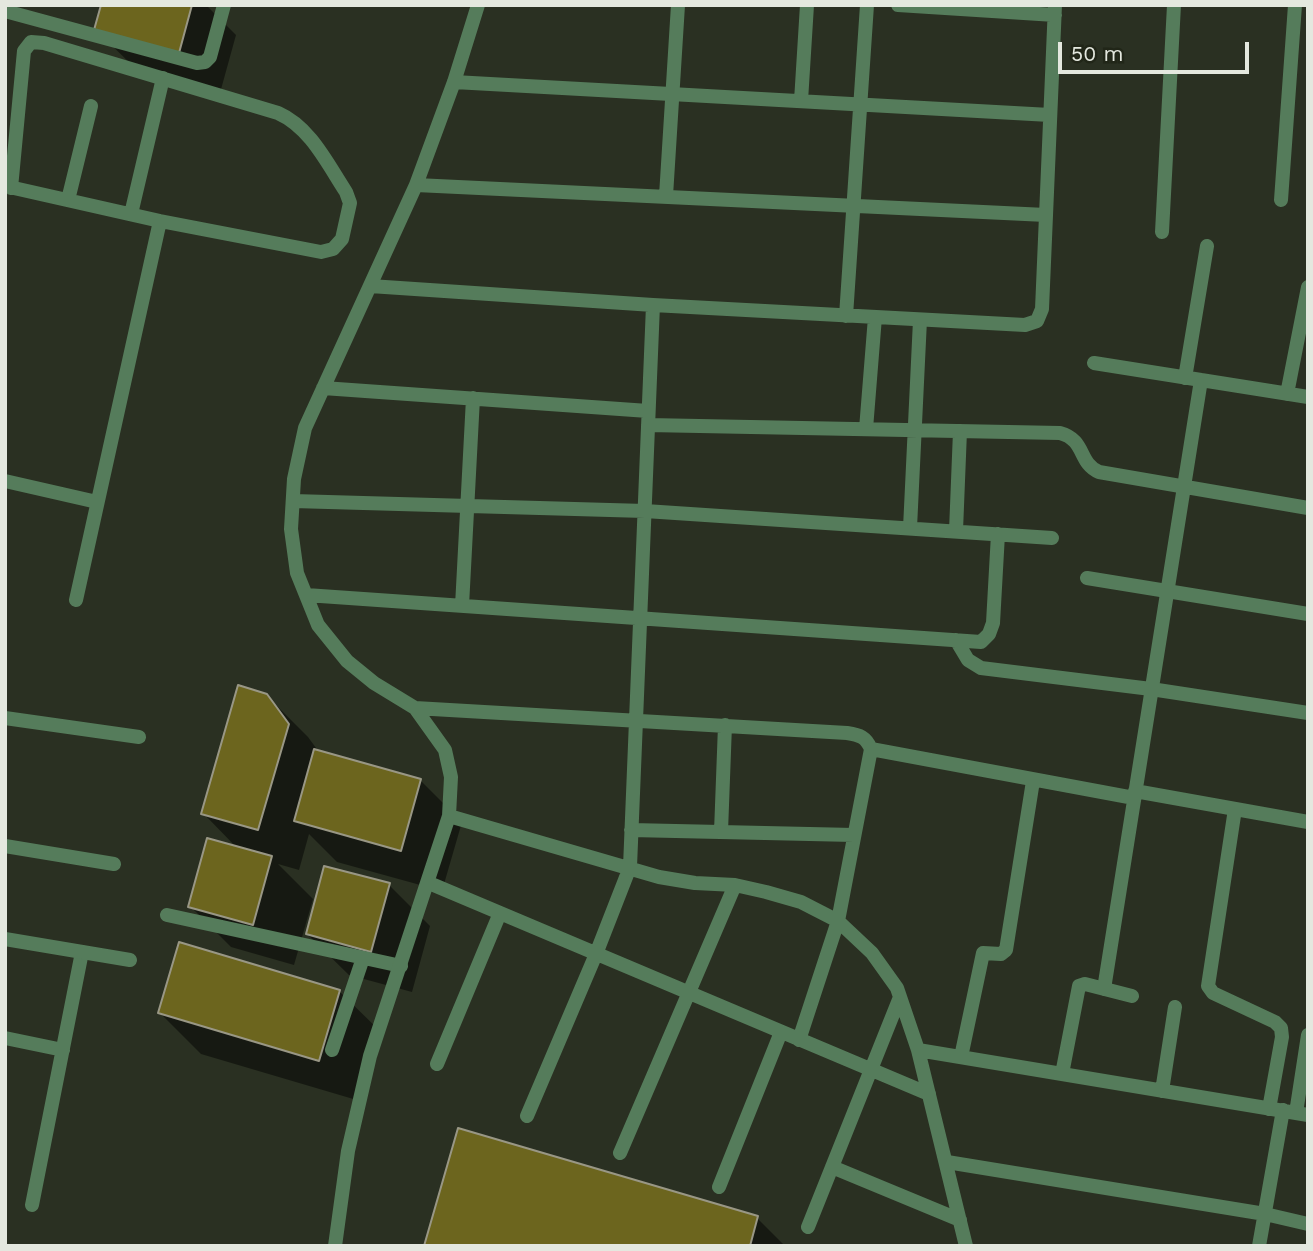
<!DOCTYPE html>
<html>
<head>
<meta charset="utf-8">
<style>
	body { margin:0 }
	#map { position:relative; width:1313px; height:1251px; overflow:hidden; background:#2a3022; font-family:"Work Sans",sans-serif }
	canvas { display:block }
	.frame { position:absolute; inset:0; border:7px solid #e4e8df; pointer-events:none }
	.scale { position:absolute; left:1058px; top:42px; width:191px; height:32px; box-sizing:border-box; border:4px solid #e4e8df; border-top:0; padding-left:9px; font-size:21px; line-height:24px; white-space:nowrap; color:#e4e8df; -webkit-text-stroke:5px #212618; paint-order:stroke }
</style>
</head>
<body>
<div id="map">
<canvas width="1313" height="1251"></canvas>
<div class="frame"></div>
<div class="scale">50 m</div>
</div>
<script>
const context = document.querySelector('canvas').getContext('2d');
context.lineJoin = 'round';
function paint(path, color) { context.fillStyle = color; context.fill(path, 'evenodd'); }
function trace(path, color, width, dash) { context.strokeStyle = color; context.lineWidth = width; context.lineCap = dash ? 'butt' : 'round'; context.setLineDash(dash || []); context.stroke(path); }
paint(new Path2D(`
	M 103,5 L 206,5 L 236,35 L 220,93 L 138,71 L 96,30 Z
	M 266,695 L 308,737 L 319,752 L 420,780 L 462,822 L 442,891 L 337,862 L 309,834 L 299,870 L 278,864 L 313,899 L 294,965 L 231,947 L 190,906 L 238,849 L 203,813 Z
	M 389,885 L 430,926 L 412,992 L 349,975 L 307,934 Z
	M 339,991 L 381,1032 L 360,1101 L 201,1054 L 160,1013 Z
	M 757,1218 L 785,1246 L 425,1246 Z`), '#0007');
const building = new Path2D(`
	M 101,5 L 192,5 L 179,53 L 94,30 Z
	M 238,685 L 267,694 L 289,724 L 258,830 L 201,814 Z
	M 314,749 L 421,779 L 401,851 L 294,821 Z
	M 207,838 L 272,856 L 253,925 L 188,907 Z
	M 324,866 L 390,883 L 371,952 L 306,934 Z
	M 179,942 L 340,990 L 319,1061 L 158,1013 Z
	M 458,1128 L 758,1216 L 750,1246 L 424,1246 Z`);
paint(building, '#6c651e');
trace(building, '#999785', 2);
trace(new Path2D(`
	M 5,186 L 160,221 L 321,252 L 333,249 L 342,239 L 350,203 L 346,192 C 327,163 310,127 278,113 L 44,43 L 31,42 L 24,51 L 11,188
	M 68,200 L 91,106
	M 131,214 L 163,78
	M 5,481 L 97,502
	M 76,600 L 160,221
	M 167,915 L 401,966
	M 5,1038 L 63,1050
	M 332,1050 L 363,958
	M 32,1205 L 82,952`), '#557c5b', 14);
trace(new Path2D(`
	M 898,5 L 1055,15
	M 5,11 L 197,63 L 205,62 L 210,57 L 224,5
	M 454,82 L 1050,115
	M 801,101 L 807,5
	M 416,185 L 1046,215
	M 666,196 L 678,5
	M 1281,200 L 1295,5
	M 1162,232 L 1174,5
	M 370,286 L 653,305 L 1025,325 L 1037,321 L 1042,309 L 1055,5
	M 846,316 L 867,5
	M 1094,363 L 1308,397
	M 1185,378 L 1207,246
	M 323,388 L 648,411
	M 1287,394 L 1308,287
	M 648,425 L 1060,433 C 1086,440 1078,463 1099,472 L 1308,508
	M 866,429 L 875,317
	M 293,501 L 645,511 L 1052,538
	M 910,528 L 920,320
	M 956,531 L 960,431
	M 1087,578 L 1308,614
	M 306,595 L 981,642 L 989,634 L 993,623 L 998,534
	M 462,606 L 473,398
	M 956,640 L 968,660 L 981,668 L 1151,689 L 1308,713
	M 415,708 L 847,733 C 860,735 866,737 871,749 L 838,921 L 799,1040
	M 5,718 L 139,737
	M 871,749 L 1134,798
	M 1135,791 L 1308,822
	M 1235,809 L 1208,986 L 1213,993 L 1275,1022 L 1281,1028 L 1282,1037 L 1269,1109
	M 449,816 L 659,877 L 695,883 L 735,885 L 766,892 L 801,902 L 838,921 L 872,953 L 897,988 L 918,1050 L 966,1246
	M 631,830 L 854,835
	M 721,832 L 725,725
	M 5,846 L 114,864
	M 429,883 L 929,1094
	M 5,939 L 130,960
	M 1104,989 L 1201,380
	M 918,1050 L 1308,1115
	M 961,1057 L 983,953 L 1001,954 L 1006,950 L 1033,781
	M 437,1064 L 500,913
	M 1062,1074 L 1079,986 L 1085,984 L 1132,996
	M 1162,1091 L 1175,1007
	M 1296,1113 L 1308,1035
	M 527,1116 L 596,954 L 630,867 L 653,305
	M 620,1153 L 735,885
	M 947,1162 L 1265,1214 L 1308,1224
	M 832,1167 L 960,1220
	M 719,1187 L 781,1032
	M 808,1227 L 900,997
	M 335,1246 L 348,1151 L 370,1056 L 449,816 L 451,777 L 445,750 L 415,708 L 374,683 L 347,661 L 318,625 L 297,573 L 291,529 L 294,479 L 305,428 L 416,185 L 454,82 L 478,5
	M 1259,1246 L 1283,1110`), '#557c5b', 14);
</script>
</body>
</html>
